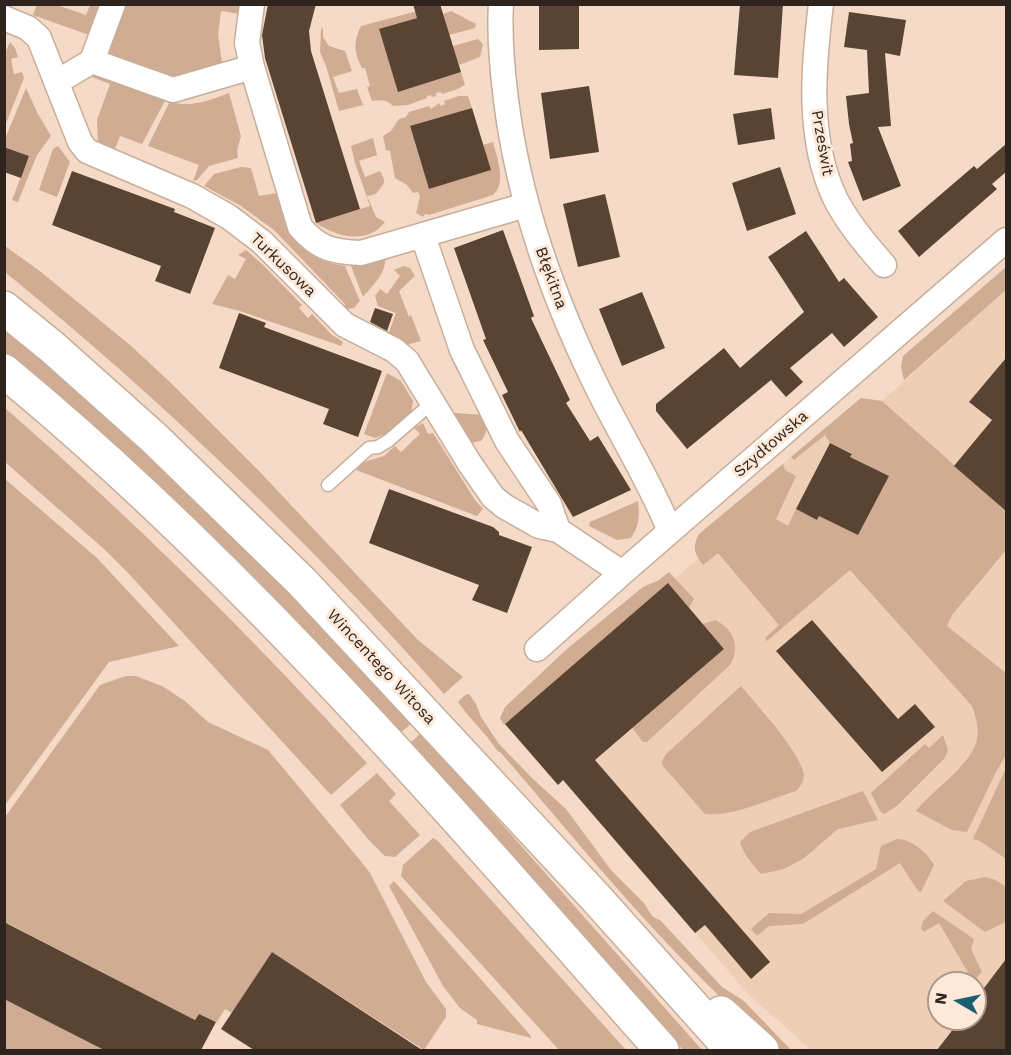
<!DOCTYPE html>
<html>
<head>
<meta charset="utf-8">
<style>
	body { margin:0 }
	#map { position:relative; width:1011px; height:1055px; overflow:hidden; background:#f5dac7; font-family:"Work Sans",sans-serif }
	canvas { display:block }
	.frame { position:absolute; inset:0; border:6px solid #2e241d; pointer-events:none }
	.north { position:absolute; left:927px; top:971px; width:60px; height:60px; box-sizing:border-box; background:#fee9d9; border:2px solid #ab9a8e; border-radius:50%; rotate:279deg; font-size:16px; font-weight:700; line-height:24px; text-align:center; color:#2e241d }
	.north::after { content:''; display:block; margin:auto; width:21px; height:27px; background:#1a5e71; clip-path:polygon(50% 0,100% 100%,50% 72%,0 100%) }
</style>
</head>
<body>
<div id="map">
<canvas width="1011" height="1055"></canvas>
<div class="frame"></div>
<div class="north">N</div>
</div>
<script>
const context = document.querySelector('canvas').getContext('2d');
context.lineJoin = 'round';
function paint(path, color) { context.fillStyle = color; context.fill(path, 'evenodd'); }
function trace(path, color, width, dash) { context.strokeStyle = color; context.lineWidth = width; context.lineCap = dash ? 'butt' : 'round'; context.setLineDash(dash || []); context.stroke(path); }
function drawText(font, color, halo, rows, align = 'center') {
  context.font = font + ' "Work Sans",sans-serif'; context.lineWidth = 6; context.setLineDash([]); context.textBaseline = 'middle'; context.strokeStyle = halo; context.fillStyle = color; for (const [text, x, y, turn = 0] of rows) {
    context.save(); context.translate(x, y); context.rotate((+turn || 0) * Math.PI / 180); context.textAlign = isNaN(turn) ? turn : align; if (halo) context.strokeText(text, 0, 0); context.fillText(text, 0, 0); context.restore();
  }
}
paint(new Path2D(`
	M 1006,290 L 1006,1050 L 811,1050 L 749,995 L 564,780 L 558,785 L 505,724 L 735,527 L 722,515 L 861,398 L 882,401 ZM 939,983 L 975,983 L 975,1019 L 939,1019 Z`), '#efceb6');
paint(new Path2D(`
	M 37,5 L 57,5 L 86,15 L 90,5 L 106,5 L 92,34 L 89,35 L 33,15 Z
	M 120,5 L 243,5 L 240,14 L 221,11 L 218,35 L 223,69 L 182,82 L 110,58 L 105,45 Z
	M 440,5 L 441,10 L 379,30 L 399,91 L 461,72 L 465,85 L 455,90 L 442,94 L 441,92 L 436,93 L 436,96 L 432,97 L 431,95 L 427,96 L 427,98 L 408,105 L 393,106 C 386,99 381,100 372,101 L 367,87 L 370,86 L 365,68 L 362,68 C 354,53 353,42 361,26 Z
	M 451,11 L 476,24 L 475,28 L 449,35 L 443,14 Z
	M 323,27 L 323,37 L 329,46 L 345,51 L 352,71 L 333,77 L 339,93 L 357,89 L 363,105 L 339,111 L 326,66 L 320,52 L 321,30 Z
	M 478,39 L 483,44 L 480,57 L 459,65 L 453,46 Z
	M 10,42 L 15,48 L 18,57 L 11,59 L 14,74 L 22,72 L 24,78 L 5,126 L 5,53 Z
	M 96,74 L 168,95 L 142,144 L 120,136 L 116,147 L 112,149 L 98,142 L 97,120 L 110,84 L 92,77 Z
	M 26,88 L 38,114 L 51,136 L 37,155 L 18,202 L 12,200 L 29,156 L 5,147 L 5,139 Z
	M 229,93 L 241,136 L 237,151 L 238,158 L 209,166 L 197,180 L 193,181 L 199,165 L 148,146 L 170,101 C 189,109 210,100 229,93 Z
	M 459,96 L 468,96 L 472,108 L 410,127 L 429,189 L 490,170 L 483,145 L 493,142 C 497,158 507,183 493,195 L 429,215 L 425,214 L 423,217 L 416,213 L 420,197 L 418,192 L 413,193 L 407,185 L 395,178 L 390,151 L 386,150 L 383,136 L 391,131 L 399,119 L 406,117 L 409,112 L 429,106 L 431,109 L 439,103 L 441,106 L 445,104 L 444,101 Z
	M 373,138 L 377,155 L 359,161 L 365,177 L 380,171 L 384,179 L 384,183 L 376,194 L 367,196 L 376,217 L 385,222 C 367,245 337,237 316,223 L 370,206 L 355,163 L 351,146 Z
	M 58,146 L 70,162 L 57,197 L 39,190 L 53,149 Z
	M 241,167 L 251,168 L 259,196 L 277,193 C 292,232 297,260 345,266 L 360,301 L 354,308 L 347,309 L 345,307 L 345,304 L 274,230 L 241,206 L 204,186 L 214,174 Z
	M 5,246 L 41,272 L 130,345 L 171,383 L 259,471 L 417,639 L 463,677 L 444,694 C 310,542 162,400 5,272 Z
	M 246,250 L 263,265 L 302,305 L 299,308 L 308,318 L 312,314 L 332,335 L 343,342 L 341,346 L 240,311 L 212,304 L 228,275 L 235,279 L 246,259 L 238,255 Z
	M 385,259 C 386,274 372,286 363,297 L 351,266 L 362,266 Z
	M 404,266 L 410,268 L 415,276 L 399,291 L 409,317 L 411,315 L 421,341 L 406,345 L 369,326 L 389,332 L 396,313 L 378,306 L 375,296 L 380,289 L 387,294 L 400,276 L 394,270 Z
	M 1006,267 L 1006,290 L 904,380 L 901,367 L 903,356 Z
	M 4,327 C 55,372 107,417 157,463 C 246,545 330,633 412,723 L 399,734 L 50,389 L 5,352 Z
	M 387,373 L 401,381 L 413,401 L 411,413 L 388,433 L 375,438 L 364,434 Z
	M 861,398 L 882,401 L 1006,511 L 1006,550 L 952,615 L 947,626 L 1006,673 L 1006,755 L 996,772 L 967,832 L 952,830 L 916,811 C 932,790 967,769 976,743 C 980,732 976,717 972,706 L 850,570 L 767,641 L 765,638 L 779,625 L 718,553 L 703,565 C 694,554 692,546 699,534 L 783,464 L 785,470 L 796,476 L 776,519 L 788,526 L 796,509 L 817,520 L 819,516 L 858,534 L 888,476 L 850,457 L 852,453 L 830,443 L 825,435 L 794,460 L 791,457 Z
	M 5,408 C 133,519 253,638 367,763 L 331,795 L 129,574 L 104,549 L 5,462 Z
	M 455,413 L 484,415 C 487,426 488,432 481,441 L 470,443 L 453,414 Z
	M 423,423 L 428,434 L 433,433 L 475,500 L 483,509 L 477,516 L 356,470 L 364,462 L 384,456 L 395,446 L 401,452 L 420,434 L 414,428 Z
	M 5,479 L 97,558 L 179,646 L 109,662 L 5,805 Z
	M 638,501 C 640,516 639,526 631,538 L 617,540 L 589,526 L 590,522 Z
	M 669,572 L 694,599 L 689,608 L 669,584 L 504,725 L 500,718 L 505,707 L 567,649 L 643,587 L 659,580 Z
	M 715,620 C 734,629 741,647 730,665 L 647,742 L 643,742 L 632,728 L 724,649 L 703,624 Z
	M 126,676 L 136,676 L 162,686 L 185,701 L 208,722 L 268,750 L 359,859 L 370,873 L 426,982 L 446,1009 L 446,1017 L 424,1050 L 272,952 L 232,1013 L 225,1009 L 217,1022 L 199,1014 L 195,1020 L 9,924 L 5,932 L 5,817 L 100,685 Z
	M 741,686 C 756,704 802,754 804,775 C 804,781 800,787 796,791 C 770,799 732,817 705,814 L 662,765 L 662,761 L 666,754 Z
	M 469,694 L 476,704 L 481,717 L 499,744 L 533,779 L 566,809 L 611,870 L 644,903 L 652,916 L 661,921 L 722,987 L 744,1001 L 791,1050 L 775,1050 C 744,1019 711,989 680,957 C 617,892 560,821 501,753 C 494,749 493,744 488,738 C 478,726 467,715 458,702 L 465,695 Z
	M 421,733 L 461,778 L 702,1050 L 683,1050 L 533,879 L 410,743 Z
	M 943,735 L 948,750 L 944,759 L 897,806 L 884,814 L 880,811 L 871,793 L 925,744 L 929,748 Z
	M 1006,768 L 1006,859 L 980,841 L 973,839 Z
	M 377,773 L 396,794 L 389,801 L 420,835 L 395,857 L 385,856 L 367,838 L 340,805 Z
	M 863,791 L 878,820 L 838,829 L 803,859 L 784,869 L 761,874 C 752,864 744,855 740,842 L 750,832 Z
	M 433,838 L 438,841 L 626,1050 L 559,1050 L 401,876 L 403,865 Z
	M 897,839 C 910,838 928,853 934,865 L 921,892 L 918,891 L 900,863 L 803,924 L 769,926 L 757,936 L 751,929 L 769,913 L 801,914 L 876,869 L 881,846 Z
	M 985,877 L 996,880 L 1006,887 L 1006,922 L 985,932 L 943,901 L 966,881 Z
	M 394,881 L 531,1036 L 531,1038 L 477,1024 L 477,1020 L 460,1008 L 443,986 L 389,886 Z
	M 933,911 L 974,939 L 971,949 L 982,972 L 973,981 L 939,923 L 924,932 L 921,928 L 923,921 Z
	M 5,999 L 104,1050 L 5,1050 Z`), '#d0ac92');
paint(new Path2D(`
	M 268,4 L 316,4 L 309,31 L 311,51 L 360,209 L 316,223 L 265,58 L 262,35 Z
	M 413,4 L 440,4 L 461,72 L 398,92 L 379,29 L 417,18 Z
	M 539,4 L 579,4 L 579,49 L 539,50 Z
	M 740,4 L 783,4 L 778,78 L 734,75 Z
	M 849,12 L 906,20 L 900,56 L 885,53 L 891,126 L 878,127 L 901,186 L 863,201 L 848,162 L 852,161 L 850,144 L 853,143 L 849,124 L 846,96 L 869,93 L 867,50 L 844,47 Z
	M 589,86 L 599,152 L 550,159 L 541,93 Z
	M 472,108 L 491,170 L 429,189 L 410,126 Z
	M 771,108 L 775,139 L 738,145 L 733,114 Z
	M 1006,144 L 1006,172 L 992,184 L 997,189 L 919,257 L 898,231 L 974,166 L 977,169 Z
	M 4,147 L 29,156 L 21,178 L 4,172 Z
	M 780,167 L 796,214 L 747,231 L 732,183 Z
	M 72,171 L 175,209 L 174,212 L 215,228 L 190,294 L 155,281 L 161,266 L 52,225 Z
	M 605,194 L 620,257 L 578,267 L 563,204 Z
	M 503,230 L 534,316 L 531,318 L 570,400 L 566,403 L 590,441 L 598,436 L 631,490 L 573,517 L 521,430 L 520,432 L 502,395 L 508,392 L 483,340 L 486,339 L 454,248 Z
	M 806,231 L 839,282 L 844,278 L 878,317 L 844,347 L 832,333 L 790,368 L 803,382 L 786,397 L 771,380 L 687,449 L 656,411 L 656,404 L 724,348 L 740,368 L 804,312 L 768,257 Z
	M 642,292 L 665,348 L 622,366 L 599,309 Z
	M 375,308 L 393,314 L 387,331 L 370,322 Z
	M 239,313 L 266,323 L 264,327 L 382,371 L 358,437 L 323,424 L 329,409 L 219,368 Z
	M 1006,358 L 1006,511 L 954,466 L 992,420 L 969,402 Z
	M 830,443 L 852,454 L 850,457 L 889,476 L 858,535 L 819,516 L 817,520 L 796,509 Z
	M 389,489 L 493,527 L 499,532 L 499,535 L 532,547 L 507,613 L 472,600 L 479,585 L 369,543 Z
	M 668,583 L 724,649 L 595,760 L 770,962 L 751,979 L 705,925 L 695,933 L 563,780 L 558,785 L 505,724 Z
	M 812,620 L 898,719 L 915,704 L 935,727 L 882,772 L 776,651 Z
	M 4,922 L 195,1020 L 199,1014 L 216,1022 L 201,1050 L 104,1050 L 4,999 Z
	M 272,952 L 422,1050 L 254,1050 L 221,1029 Z
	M 1006,959 L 1006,1050 L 937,1050 L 961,1019 L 975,1019 L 975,1000 Z`), '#594434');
const lane = new Path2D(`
	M 328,485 L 369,448 L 378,447 L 388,441 L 433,402`);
const street = new Path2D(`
	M 252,4 L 247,43 L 252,67 L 300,227 C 319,249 333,252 361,253 L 526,205
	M 501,4 C 499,36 502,68 506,100 C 519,204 555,304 602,397 C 625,442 651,484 670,531
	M 821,4 C 813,68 807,139 835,198 C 847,222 866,245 884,265
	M 4,18 L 28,28 L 39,38 L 80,142 L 87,151 L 192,196 L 229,217 L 262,242 L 345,325 L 394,350 L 407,361 L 470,464 L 493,497 L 504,506 L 539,526 L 558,530 L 622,573
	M 92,61 L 173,90 L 252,67
	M 57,82 L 92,61 L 113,4
	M 423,236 L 462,350 L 507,441 L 549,504 L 558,530
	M 537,649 L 622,573 L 1006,240`);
const secondary = new Path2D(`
	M 4,308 L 52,347 L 154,438 L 302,582 L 596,898 L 732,1050
	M 4,371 C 248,572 453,815 662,1050
	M 721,1013 L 762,1050`);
trace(lane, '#c7ae9b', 15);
trace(street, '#c7ae9b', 27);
trace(secondary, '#c7ae9b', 36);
trace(lane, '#fff', 12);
trace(street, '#fff', 24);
trace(secondary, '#fff', 33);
drawText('16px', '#2e241d', '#fee9d9', [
	["Prześwit",822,143,80],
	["Turkusowa",283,265,44],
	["Błękitna",551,278,70],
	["Szydłowska",771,444,-41],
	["Wincentego Witosa",381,667,47]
]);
</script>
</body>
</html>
